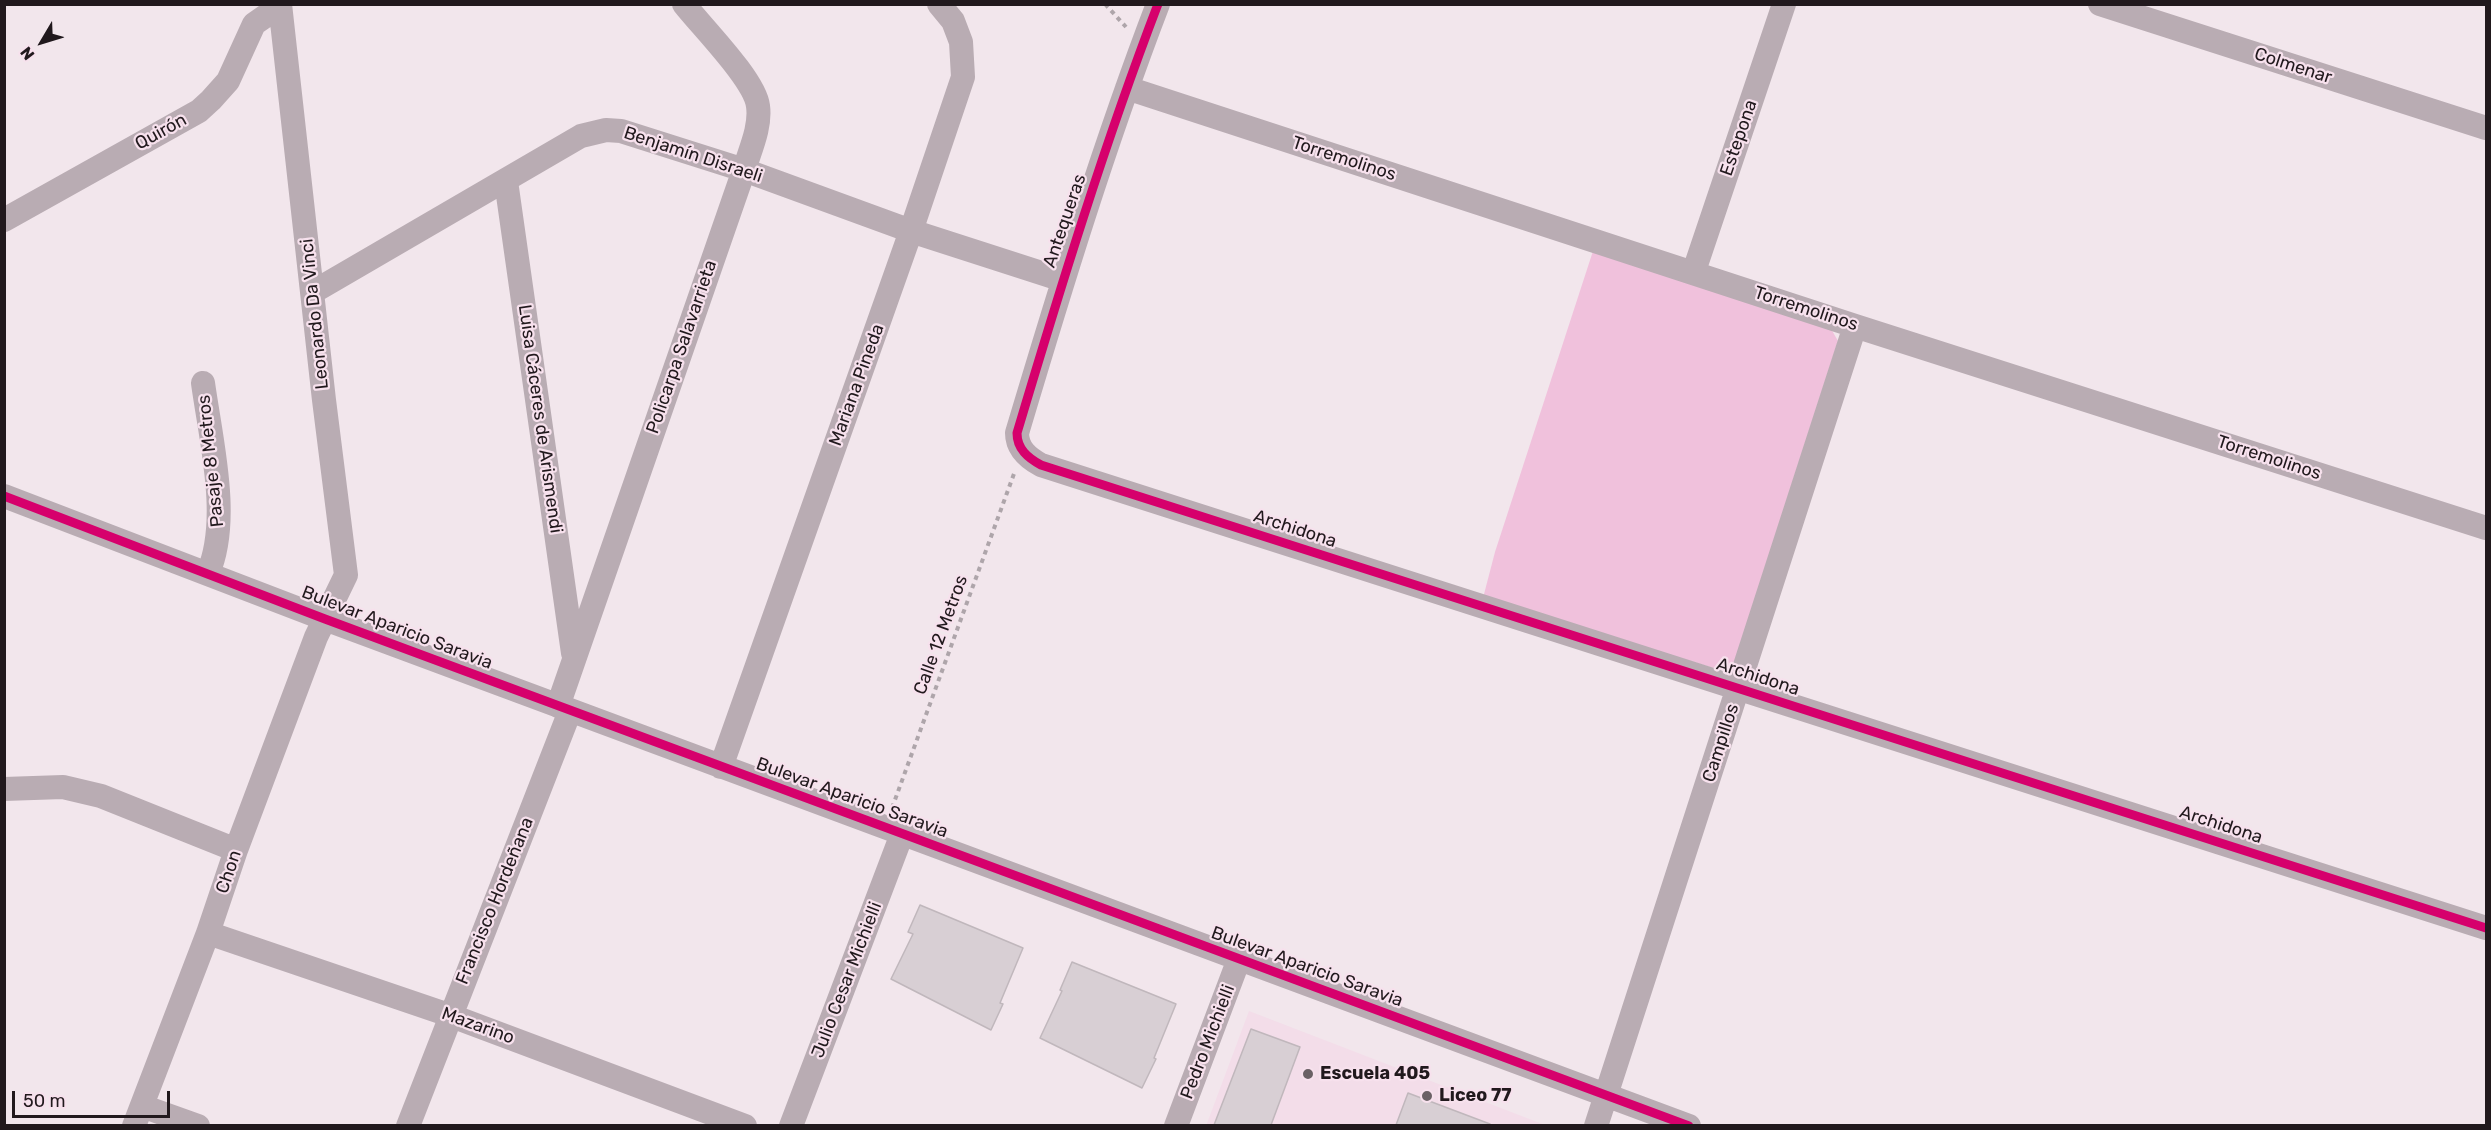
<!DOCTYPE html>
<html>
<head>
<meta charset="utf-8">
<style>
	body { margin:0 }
	#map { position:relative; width:2491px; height:1130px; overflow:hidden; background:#f2e6ec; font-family:Rubik,sans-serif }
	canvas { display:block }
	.frame { position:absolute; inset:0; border:6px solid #21191d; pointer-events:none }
	.north { position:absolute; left:12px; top:12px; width:60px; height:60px; -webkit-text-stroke:4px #f7e1ed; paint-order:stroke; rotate:232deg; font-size:16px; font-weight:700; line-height:24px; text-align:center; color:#21191d }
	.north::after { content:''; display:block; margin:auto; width:21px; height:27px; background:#21191d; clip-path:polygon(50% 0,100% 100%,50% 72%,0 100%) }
	.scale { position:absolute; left:12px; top:1091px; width:158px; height:27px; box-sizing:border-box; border:3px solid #21191d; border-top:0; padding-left:8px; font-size:18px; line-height:21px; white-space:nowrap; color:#21191d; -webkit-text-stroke:4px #f7e1ed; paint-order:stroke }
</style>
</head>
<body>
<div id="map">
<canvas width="2491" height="1130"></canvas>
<div class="frame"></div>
<div class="north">N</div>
<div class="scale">50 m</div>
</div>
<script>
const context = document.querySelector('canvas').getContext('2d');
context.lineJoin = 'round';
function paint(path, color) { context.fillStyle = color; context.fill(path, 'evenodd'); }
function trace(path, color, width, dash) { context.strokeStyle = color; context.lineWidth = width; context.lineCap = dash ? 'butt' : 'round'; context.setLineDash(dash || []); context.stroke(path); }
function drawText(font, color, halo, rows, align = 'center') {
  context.font = font + ' Rubik,sans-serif'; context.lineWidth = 4.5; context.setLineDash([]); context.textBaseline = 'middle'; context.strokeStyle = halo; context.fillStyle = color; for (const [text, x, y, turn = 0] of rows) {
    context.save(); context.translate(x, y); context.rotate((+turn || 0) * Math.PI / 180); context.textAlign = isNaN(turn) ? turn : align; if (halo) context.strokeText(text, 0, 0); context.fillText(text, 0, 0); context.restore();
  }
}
paint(new Path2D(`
	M 1249,1011 L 1545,1125 L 1206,1126 Z`), '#f3dde9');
paint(new Path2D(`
	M 1593,251 L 1830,327 L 1838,341 L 1735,660 L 1730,666 L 1720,670 L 1483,598 L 1495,552 Z`), '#f0c1dc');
const building = new Path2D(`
	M 920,905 L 1023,948 L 1000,1003 L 1003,1004 L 991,1030 L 891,979 L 913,934 L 908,932 Z
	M 1072,962 L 1176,1004 L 1154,1058 L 1156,1059 L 1142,1088 L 1040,1038 L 1062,991 L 1060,990 Z
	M 1251,1029 L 1300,1047 L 1271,1125 L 1214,1125 Z
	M 1408,1093 L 1490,1124 L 1489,1125 L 1396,1125 Z`);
paint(building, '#d8cfd4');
trace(building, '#c0b7bc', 1.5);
trace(new Path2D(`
	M 1105,4 L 1126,27
	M 892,808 L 1015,471`), '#aea5aa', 4, [4.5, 4.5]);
trace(new Path2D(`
	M 1158,4 C 1104,145 1060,289 1017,433 C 1017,449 1028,458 1041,465 L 2486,928
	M 2100,4 L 2486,128
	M 1127,88 L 1855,326 L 2486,528
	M 506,181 L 573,653
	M 4,220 L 199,111 L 211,100 L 228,81 L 254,24 L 280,6
	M 1694,271 L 1784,4
	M 313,292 L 581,136 L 606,130 L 621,131 L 744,170 L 911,231 L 1063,280
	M 203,383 C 211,441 231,520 208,573
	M 4,496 L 325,619 L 1689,1126
	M 558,706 L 744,170 C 750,150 761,127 758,106 C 755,80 702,27 684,4
	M 721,767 L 911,231 L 963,77 L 961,42 L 953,21 L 939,4
	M 4,789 L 63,787 L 101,796 L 236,850
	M 208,933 L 449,1015 L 745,1126
	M 142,1106 L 198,1126
	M 134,1126 L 208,933 L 236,850 L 316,637 L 346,575 L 324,400 L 280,4
	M 408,1126 L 570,711
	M 791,1126 L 902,834
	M 1176,1126 L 1239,959
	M 1596,1126 L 1855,326`), '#b9acb3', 24);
trace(new Path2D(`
	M 1158,4 C 1104,145 1060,289 1017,433 C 1017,449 1028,458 1041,465 L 2486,928
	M 4,496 L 325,619 L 1689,1126`), '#d6006c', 9);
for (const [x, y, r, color] of [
	[1308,1074,6,"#6a6165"],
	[1427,1096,6,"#6a6165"]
]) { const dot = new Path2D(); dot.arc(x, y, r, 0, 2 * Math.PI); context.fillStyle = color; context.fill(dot); trace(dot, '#f7e1ed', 2); }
drawText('18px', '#21191d', '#f7e1ed', [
	["Colmenar",2293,66,18],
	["Quirón",161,132,-29],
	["Estepona",1739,138,-71],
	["Benjamín Disraeli",693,155,18],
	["Torremolinos",1344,159,18],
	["Antequeras",1065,221,-71],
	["Torremolinos",1806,309,18],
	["Leonardo Da Vinci",315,314,-96],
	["Policarpa Salavarrieta",682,347,-71],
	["Mariana Pineda",857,385,-70],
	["Luisa Cáceres de Arismendi",540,419,82],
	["Torremolinos",2269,458,18],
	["Pasaje 8 Metros",211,461,-96],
	["Archidona",1295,529,18],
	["Bulevar Aparicio Saravia",397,628,21],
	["Calle 12 Metros",941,635,-70],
	["Archidona",1758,677,18],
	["Campillos",1721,743,-72],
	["Bulevar Aparicio Saravia",852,798,20],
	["Archidona",2221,825,18],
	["Chon",229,872,-71],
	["Francisco Hordeñana",495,901,-68],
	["Bulevar Aparicio Saravia",1307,967,20],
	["Julio Cesar Michielli",847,980,-69],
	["Mazarino",478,1026,20],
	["Pedro Michielli",1208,1042,-69]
]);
drawText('bold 18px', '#21191d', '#f7e1ed', [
	["Escuela 405",1320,1074],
	["Liceo 77",1439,1096]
], 'left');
</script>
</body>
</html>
